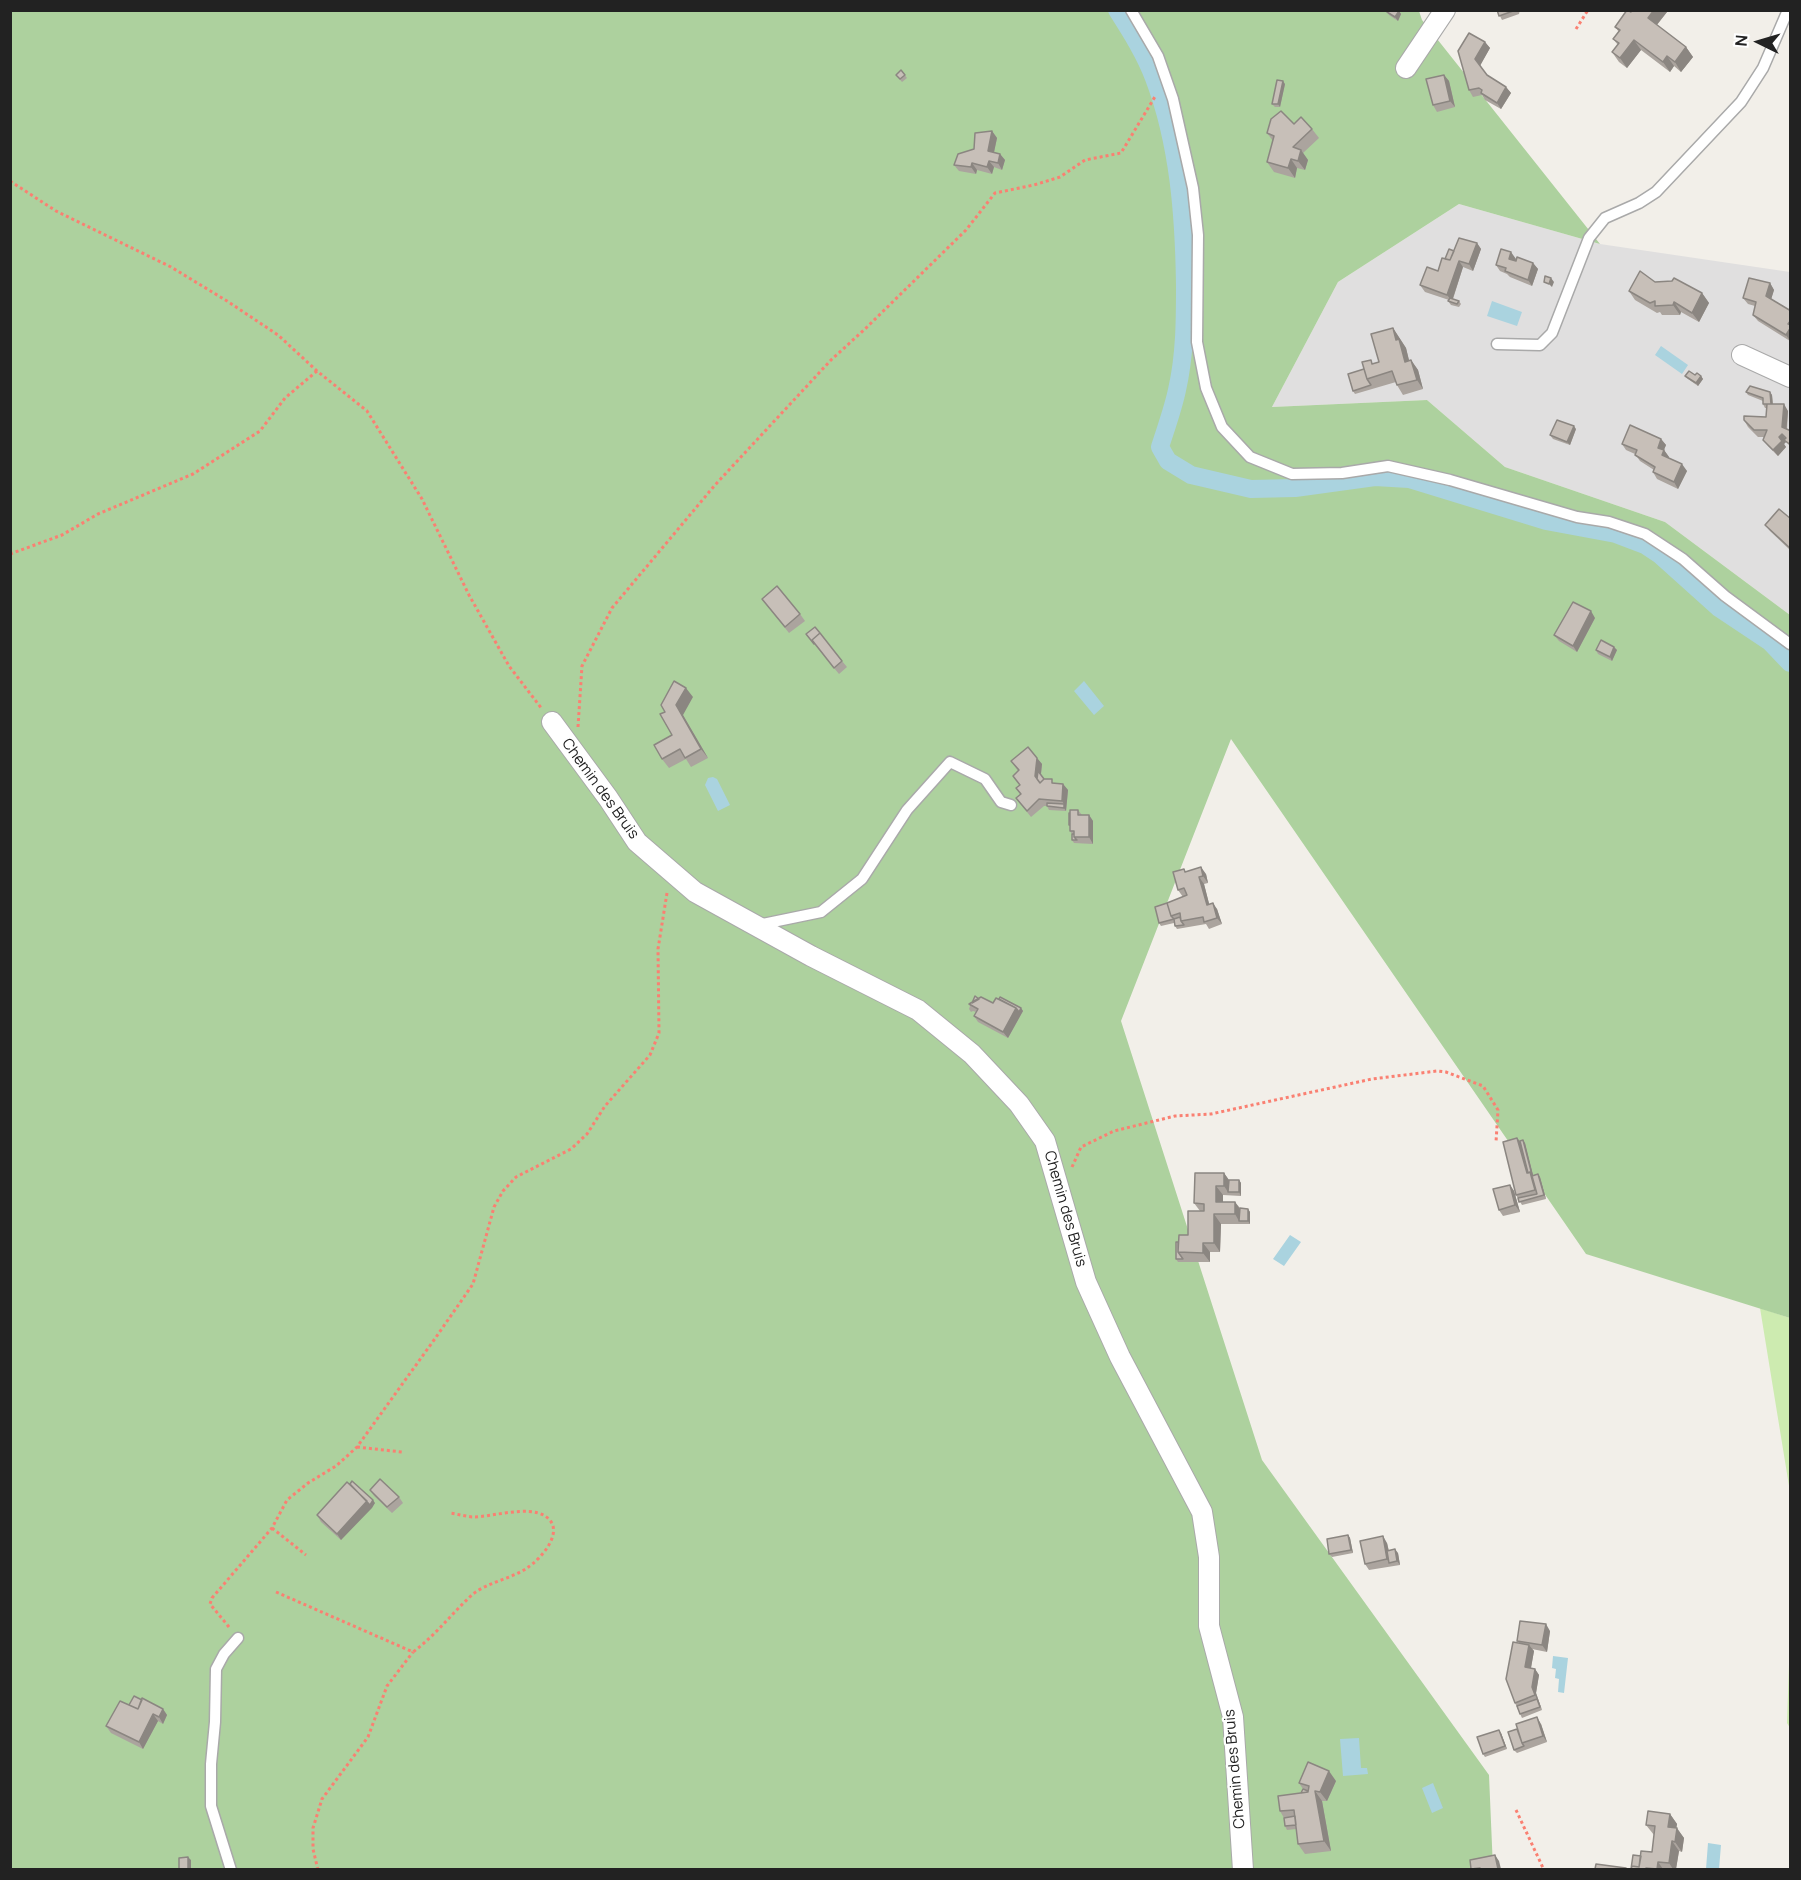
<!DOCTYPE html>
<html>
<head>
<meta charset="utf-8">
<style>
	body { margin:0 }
	#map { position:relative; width:1801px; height:1880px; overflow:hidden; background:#f2efe9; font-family:Manrope,sans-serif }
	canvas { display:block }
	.frame { position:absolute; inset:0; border:12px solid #222; pointer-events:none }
	.north { position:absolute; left:1729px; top:12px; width:60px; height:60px; -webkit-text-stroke:4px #fff; paint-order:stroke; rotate:275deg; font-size:16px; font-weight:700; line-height:24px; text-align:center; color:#222 }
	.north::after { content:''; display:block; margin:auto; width:21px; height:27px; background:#222; clip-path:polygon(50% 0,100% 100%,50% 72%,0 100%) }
</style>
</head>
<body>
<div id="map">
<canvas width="1801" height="1880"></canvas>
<div class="frame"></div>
<div class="north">N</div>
</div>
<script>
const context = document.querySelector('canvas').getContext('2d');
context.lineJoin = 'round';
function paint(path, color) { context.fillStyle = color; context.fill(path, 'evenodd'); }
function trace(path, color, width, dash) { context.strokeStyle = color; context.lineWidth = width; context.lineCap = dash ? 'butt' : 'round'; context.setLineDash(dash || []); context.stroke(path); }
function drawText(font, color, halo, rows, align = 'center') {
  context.font = font + ' Manrope,sans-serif'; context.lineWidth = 4.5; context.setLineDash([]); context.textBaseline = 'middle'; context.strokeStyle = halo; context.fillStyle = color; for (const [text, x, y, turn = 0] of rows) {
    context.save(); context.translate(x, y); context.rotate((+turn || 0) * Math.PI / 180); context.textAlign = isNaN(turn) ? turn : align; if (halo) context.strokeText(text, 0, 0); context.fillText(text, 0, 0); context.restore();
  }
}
paint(new Path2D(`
	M 1459,204 L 1600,244 L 1790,272 L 1790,615 L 1665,522 L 1505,467 L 1427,400 L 1272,407 L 1338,282 Z`), '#e0dfdf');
paint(new Path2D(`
	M 1760,1308 L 1790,1318 L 1790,1492 Z
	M 1790,1635 L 1790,1728 L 1787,1723 Z`), '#cdebb0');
paint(new Path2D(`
	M 11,11 L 1419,11 L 1422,20 L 1600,244 L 1459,204 L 1338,282 L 1272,407 L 1427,400 L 1505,467 L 1665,522 L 1790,615 L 1790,1318 L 1586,1254 L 1231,739 L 1121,1021 L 1262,1460 L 1489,1775 L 1493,1869 L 11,1870 Z`), '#add19e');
paint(new Path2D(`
	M 1492,301 L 1522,312 L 1517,326 L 1487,316 Z
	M 1661,346 L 1688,365 L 1682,374 L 1655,355 Z
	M 1084,681 L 1104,706 L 1094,715 L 1074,691 Z
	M 713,777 L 717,779 L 730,805 L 718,811 L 705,785 L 708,778 Z
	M 1290,1235 L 1301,1242 L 1284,1266 L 1273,1259 Z
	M 1553,1656 L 1568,1658 L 1564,1693 L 1558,1692 L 1559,1679 L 1555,1678 L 1556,1669 L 1552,1668 Z
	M 1359,1738 L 1361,1768 L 1367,1768 L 1368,1774 L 1343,1776 L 1340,1739 Z
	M 1433,1783 L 1443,1808 L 1432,1813 L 1422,1788 Z
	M 1708,1843 L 1721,1845 L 1719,1869 L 1706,1869 Z`), '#aad3df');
trace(new Path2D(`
	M 1117,10 C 1131,32 1145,54 1154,78 C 1179,144 1184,216 1185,285 C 1185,320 1185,355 1177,390 C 1173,409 1166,428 1160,447 L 1168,461 L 1191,475 L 1251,489 L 1295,488 L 1375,477 L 1409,479 L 1546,521 L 1616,534 L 1645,545 L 1660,555 L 1719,608 L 1770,642 L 1790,663`), '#aad3df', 18);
const lane = new Path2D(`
	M 1131,10 L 1158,56 L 1173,99 L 1193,188 L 1198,235 L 1197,342 L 1206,388 L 1222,427 L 1250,457 L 1292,474 L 1342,473 L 1388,466 L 1450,480 L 1577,517 L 1609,522 L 1645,534 L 1683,559 L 1725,596 L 1790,644
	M 1497,344 L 1540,345 L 1552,333 L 1589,238 L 1605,218 L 1639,203 L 1656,192 L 1741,102 L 1763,68 L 1788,10
	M 758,925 L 821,912 L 862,879 L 907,810 L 950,762 L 985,779 L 1001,802 L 1011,805
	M 231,1870 L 211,1806 L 211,1764 L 215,1722 L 216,1669 L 224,1654 L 238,1638`);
const street = new Path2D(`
	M 1406,68 L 1445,10
	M 1742,355 L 1790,377
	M 552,722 L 608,798 L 637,842 L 695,892 L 811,956 L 918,1010 L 972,1054 L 1019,1104 L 1045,1141 L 1086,1282 L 1120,1357 L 1202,1512 L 1209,1557 L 1209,1626 L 1233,1717 L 1243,1870`);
trace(lane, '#a9a9a9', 13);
trace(street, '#a9a9a9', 22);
trace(new Path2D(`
	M 1576,29 L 1588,10
	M 10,181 L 56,211 L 171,267 L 227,301 L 278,335 L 317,371 L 367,411 L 422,499 L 469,595 L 509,666 L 542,709
	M 10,554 L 62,535 L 98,514 L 193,474 L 260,431 L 285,398 L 317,371
	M 578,727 L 582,666 L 612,608 L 715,485 L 831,360 L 865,329 L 966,230 L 995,193 L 1034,185 L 1060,177 L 1085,160 L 1121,153 L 1156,95
	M 1072,1167 L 1081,1147 L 1114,1131 L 1175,1116 L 1211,1114 L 1372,1079 L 1437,1071 L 1446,1072 L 1483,1086 L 1498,1110 L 1496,1142
	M 357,1447 L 402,1452
	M 272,1528 L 306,1555
	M 276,1592 L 413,1652 C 436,1635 452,1613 473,1594 C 488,1582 511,1579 527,1568 C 541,1559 567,1530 545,1516 C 528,1505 492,1517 472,1517 C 464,1516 457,1514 449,1513
	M 229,1627 L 210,1604 L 212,1598 L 272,1528 L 287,1500 L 308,1483 L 336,1466 L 357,1447 L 434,1340 L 473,1284 L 494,1207 L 503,1191 L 516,1177 L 571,1149 L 587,1134 L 605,1106 L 650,1055 L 659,1033 L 658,949 L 667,893
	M 1516,1810 L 1544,1870
	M 318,1870 L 313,1849 L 313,1828 L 322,1799 L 368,1737 L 387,1686 L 413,1652`), '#fa8072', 3, [3, 3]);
trace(lane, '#fff', 10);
trace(street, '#fff', 20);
paint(new Path2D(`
	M 1497,10 L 1520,10 L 1519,14 L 1502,20 Z
	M 1632,10 L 1666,10 L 1667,12 L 1657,25 L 1686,47 L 1693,57 L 1681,72 L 1674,66 L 1670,72 L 1641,50 L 1627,68 L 1619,62 L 1612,52 L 1618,45 L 1613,39 L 1619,32 L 1615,27 Z
	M 1399,11 L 1401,14 L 1398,21 L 1389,15 L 1387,12 Z
	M 1485,42 L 1490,48 L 1480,65 L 1487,75 L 1506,87 L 1511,93 L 1501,109 L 1485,100 L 1482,95 L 1473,97 L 1469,90 Z
	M 901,70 L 907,78 L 902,82 L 896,75 Z
	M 1444,75 L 1449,81 L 1455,107 L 1437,112 L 1433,105 Z
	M 1285,84 L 1280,107 L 1275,107 L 1272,104 Z
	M 1294,124 L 1312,129 L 1319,138 L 1303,153 L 1308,160 L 1305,170 L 1297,168 L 1295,178 L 1274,172 L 1267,162 L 1273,141 L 1267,133 Z
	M 992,131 L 997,138 L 994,152 L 1000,154 L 1005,160 L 1002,170 L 994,167 L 992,174 L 977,170 L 976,174 L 959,171 L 954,165 L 974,149 Z
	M 1477,243 L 1481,249 L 1473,271 L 1463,267 L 1453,299 L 1459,301 L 1461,304 L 1459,307 L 1451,305 L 1448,301 L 1449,300 L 1425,292 L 1420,285 L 1438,271 L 1445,259 L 1454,251 Z
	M 1516,259 L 1515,261 L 1533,263 L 1538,269 L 1532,286 L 1510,277 L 1507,274 L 1500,271 L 1496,265 Z
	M 1655,282 L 1702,293 L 1709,303 L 1699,322 L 1681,312 L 1680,315 L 1662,315 L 1660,312 L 1657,313 L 1635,300 L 1629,291 Z
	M 1770,283 L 1774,290 L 1771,299 L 1790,341 L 1758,321 L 1753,315 L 1755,306 L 1748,304 L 1743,298 Z
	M 1393,328 L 1406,348 L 1409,361 L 1411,360 L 1418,370 L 1423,389 L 1403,395 L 1397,385 L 1396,382 L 1355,394 L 1353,391 L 1364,369 L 1374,364 L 1379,362 Z
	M 1695,375 L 1701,376 L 1703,379 L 1698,386 L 1688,379 L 1685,376 Z
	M 1746,392 L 1770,392 L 1772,395 L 1773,404 L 1788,411 L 1787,430 L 1791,431 L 1791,447 L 1786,442 L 1784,444 L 1786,447 L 1778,456 L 1768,446 L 1763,440 L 1764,437 L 1758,437 L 1748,427 L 1744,420 L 1766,417 L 1767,408 L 1765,408 L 1763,404 L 1763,401 L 1748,395 Z
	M 1576,429 L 1570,445 L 1553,439 L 1550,435 Z
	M 1661,439 L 1666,445 L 1664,450 L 1669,457 L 1668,458 L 1687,471 L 1678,489 L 1657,479 L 1653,472 L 1654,470 L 1640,461 L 1635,454 L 1626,450 L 1622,444 Z
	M 1791,519 L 1791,551 L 1770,531 L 1765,525 Z
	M 762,599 L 800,614 L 805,621 L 789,633 Z
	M 1595,618 L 1577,652 L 1559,641 L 1554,635 Z
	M 806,634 L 842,661 L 847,667 L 839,674 Z
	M 1614,647 L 1617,650 L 1612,661 L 1598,654 L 1596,650 Z
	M 693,697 L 683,715 L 708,758 L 691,767 L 686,759 L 669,768 L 662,759 L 672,735 Z
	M 1037,758 L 1042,764 L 1041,774 L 1044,779 L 1055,783 L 1063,784 L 1068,790 L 1066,811 L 1049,810 L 1047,806 L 1044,806 L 1031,817 L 1016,798 L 1020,794 L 1016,788 L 1020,785 L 1013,776 L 1018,771 L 1011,761 Z
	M 1078,810 L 1082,815 L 1089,815 L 1093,821 L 1093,844 L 1074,843 L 1072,840 L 1072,834 L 1070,831 L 1070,826 L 1069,825 Z
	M 1186,871 L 1206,874 L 1208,883 L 1204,884 L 1209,904 L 1217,909 L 1222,924 L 1209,929 L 1206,924 L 1177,929 L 1175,926 L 1174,923 L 1161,926 L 1159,923 L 1183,897 L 1178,890 Z
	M 979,999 L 993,1003 L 1021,1008 L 1023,1011 L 1008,1038 L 978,1022 L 974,1016 L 976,1012 L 973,1011 L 971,1012 L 969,1009 L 970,1006 L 969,1004 Z
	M 1517,1138 L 1520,1141 L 1525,1143 L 1533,1175 L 1540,1177 L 1546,1199 L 1522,1205 L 1516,1195 Z
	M 1224,1173 L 1229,1180 L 1239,1180 L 1241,1183 L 1241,1196 L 1223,1195 L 1223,1202 L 1235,1202 L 1240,1208 L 1248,1209 L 1250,1212 L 1250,1224 L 1221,1224 L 1220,1252 L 1210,1252 L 1210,1262 L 1178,1262 L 1176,1259 L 1178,1242 L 1188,1235 L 1200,1211 L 1194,1203 Z
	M 1510,1185 L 1514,1191 L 1520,1212 L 1503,1216 L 1499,1210 Z
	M 370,1490 L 399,1497 L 403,1503 L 392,1513 L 374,1496 Z
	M 375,1503 L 341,1540 L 321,1522 L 317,1515 Z
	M 1348,1535 L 1350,1538 L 1353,1553 L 1332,1557 L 1329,1554 Z
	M 1387,1543 L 1389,1551 L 1398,1553 L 1400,1565 L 1369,1570 L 1365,1564 Z
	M 1550,1631 L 1547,1652 L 1532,1649 L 1534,1651 L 1531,1668 L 1535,1669 L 1539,1675 L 1536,1693 L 1542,1710 L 1522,1718 L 1515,1703 L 1519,1643 L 1517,1641 Z
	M 129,1705 L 163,1709 L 167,1715 L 163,1724 L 158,1721 L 143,1749 L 111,1733 L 106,1726 Z
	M 1541,1724 L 1547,1742 L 1517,1753 L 1514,1750 Z
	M 1501,1733 L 1507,1749 L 1485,1757 L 1483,1754 Z
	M 1336,1781 L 1327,1801 L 1322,1801 L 1331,1851 L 1305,1854 L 1298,1844 L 1296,1829 L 1287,1830 L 1285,1826 L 1284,1818 L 1280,1811 L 1301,1793 L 1303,1789 L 1299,1783 Z
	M 1670,1814 L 1677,1824 L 1676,1828 L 1684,1838 L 1682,1852 L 1679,1851 L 1676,1869 L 1631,1869 L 1641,1856 L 1652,1852 L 1654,1835 L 1646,1825 Z`), '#aba49e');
paint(new Path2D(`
	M 1654,10 L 1666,10 L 1667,12 L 1655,27 L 1648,18 Z
	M 1399,11 L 1401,14 L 1398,21 L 1395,17 Z
	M 1634,40 L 1641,50 L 1627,68 L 1620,58 Z
	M 1485,42 L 1490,48 L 1480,66 L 1475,59 Z
	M 1686,47 L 1693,57 L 1681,72 L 1675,62 Z
	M 1667,56 L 1674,66 L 1670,72 L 1663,62 Z
	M 1444,75 L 1449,81 L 1455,107 L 1450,101 Z
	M 1283,81 L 1285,84 L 1280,107 L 1278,104 Z
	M 1506,87 L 1511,93 L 1501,109 L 1497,103 Z
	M 992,131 L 997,138 L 993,157 L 988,151 Z
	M 1301,150 L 1308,160 L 1305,170 L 1298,161 Z
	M 1000,154 L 1005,160 L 1002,170 L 998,163 Z
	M 1291,159 L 1297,168 L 1295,178 L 1288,168 Z
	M 989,161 L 994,167 L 992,174 L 987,167 Z
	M 972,163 L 977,170 L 976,174 L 971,167 Z
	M 1477,243 L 1481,249 L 1473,271 L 1469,264 Z
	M 1511,252 L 1516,259 L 1514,266 L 1509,259 Z
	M 1459,261 L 1463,267 L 1452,301 L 1447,295 Z
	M 1533,263 L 1538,269 L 1532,286 L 1528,280 Z
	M 1551,278 L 1554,282 L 1552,287 L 1549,284 Z
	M 1770,283 L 1774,290 L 1770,303 L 1766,296 Z
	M 1702,293 L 1709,303 L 1699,322 L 1692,313 Z
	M 1674,302 L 1681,312 L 1680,315 L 1673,305 Z
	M 1791,320 L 1791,341 L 1790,341 L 1786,335 L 1788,324 Z
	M 1393,328 L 1406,348 L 1412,372 L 1405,362 L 1396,340 Z
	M 1411,360 L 1418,370 L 1423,389 L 1417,380 Z
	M 1701,376 L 1703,379 L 1698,386 L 1696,383 Z
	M 1770,392 L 1772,395 L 1773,408 L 1771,405 Z
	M 1784,404 L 1788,411 L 1786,434 L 1782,427 Z
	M 1574,426 L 1576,429 L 1570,445 L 1567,442 Z
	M 1782,434 L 1787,441 L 1784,440 L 1786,442 L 1784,444 L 1779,437 Z
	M 1661,439 L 1666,445 L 1662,454 L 1658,448 Z
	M 1782,441 L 1786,447 L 1778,456 L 1773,450 Z
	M 1664,450 L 1669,457 L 1667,461 L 1662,455 Z
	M 1682,464 L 1687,471 L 1678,489 L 1674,482 Z
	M 1591,611 L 1595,618 L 1577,652 L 1573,646 Z
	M 1614,647 L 1617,650 L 1612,661 L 1610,657 Z
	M 686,688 L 693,697 L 683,715 L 708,758 L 701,749 L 676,705 Z
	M 1037,758 L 1042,764 L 1040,782 L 1035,776 Z
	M 1063,784 L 1068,790 L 1066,811 L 1064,808 L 1064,804 L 1062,801 Z
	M 1089,815 L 1093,821 L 1093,844 L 1089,837 Z
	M 1201,867 L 1206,874 L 1208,883 L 1203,876 Z
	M 1199,877 L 1204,884 L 1211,911 L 1207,905 Z
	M 1213,903 L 1217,909 L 1222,924 L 1217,918 Z
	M 1016,1008 L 1021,1008 L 1023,1011 L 1008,1038 L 1003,1032 Z
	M 1517,1138 L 1522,1144 L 1530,1176 L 1527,1173 Z
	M 1523,1140 L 1525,1143 L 1534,1179 L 1532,1175 Z
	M 1224,1173 L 1231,1183 L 1228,1192 L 1224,1186 Z
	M 1538,1174 L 1540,1177 L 1546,1199 L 1544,1195 Z
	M 1239,1180 L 1241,1183 L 1241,1196 L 1239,1192 Z
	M 1510,1185 L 1514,1191 L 1520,1212 L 1515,1205 Z
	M 1216,1186 L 1223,1195 L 1223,1211 L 1216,1202 Z
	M 1235,1202 L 1242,1212 L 1239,1221 L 1235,1214 Z
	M 1248,1209 L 1250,1212 L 1250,1224 L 1248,1221 Z
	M 1214,1214 L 1221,1224 L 1220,1252 L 1214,1243 Z
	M 1203,1243 L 1210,1252 L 1210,1262 L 1203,1253 Z
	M 373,1500 L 375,1503 L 372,1508 L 341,1540 L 337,1534 L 367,1501 Z
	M 1348,1535 L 1350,1538 L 1353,1553 L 1351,1550 Z
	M 1383,1536 L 1387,1543 L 1391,1562 L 1389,1563 L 1387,1559 Z
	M 1395,1549 L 1398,1553 L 1400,1565 L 1397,1561 Z
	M 1546,1624 L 1550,1631 L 1547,1652 L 1542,1645 Z
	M 1529,1645 L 1534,1651 L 1530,1673 L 1525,1667 Z
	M 1535,1669 L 1539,1675 L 1536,1693 L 1542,1710 L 1535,1695 L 1532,1687 Z
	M 163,1709 L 167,1715 L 163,1724 L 159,1717 Z
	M 153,1714 L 158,1721 L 143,1749 L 139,1742 Z
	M 1537,1717 L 1541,1724 L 1547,1742 L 1543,1736 Z
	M 1499,1730 L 1501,1733 L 1507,1749 L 1505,1746 Z
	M 1329,1771 L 1336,1781 L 1327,1801 L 1320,1792 Z
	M 1315,1791 L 1322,1801 L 1331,1851 L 1324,1841 Z
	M 1670,1814 L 1677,1824 L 1675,1837 L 1668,1827 Z
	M 1677,1828 L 1684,1838 L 1682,1852 L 1675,1842 Z
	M 1672,1841 L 1679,1851 L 1676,1869 L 1673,1869 L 1669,1863 Z
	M 1495,1855 L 1499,1861 L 1501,1869 L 1498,1869 Z
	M 188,1857 L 191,1860 L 191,1869 L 188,1869 Z
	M 1658,1862 L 1663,1869 L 1657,1869 Z`), '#8b8681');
const building = new Path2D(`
	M 1388,10 L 1398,10 L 1399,11 L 1395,17 L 1387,12 Z
	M 1497,10 L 1516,10 L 1499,16 Z
	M 1627,10 L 1631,12 L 1632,10 L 1654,10 L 1648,18 L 1686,47 L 1675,62 L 1667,56 L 1663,62 L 1634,40 L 1620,58 L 1612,52 L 1619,43 L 1613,39 L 1620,30 L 1615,27 Z
	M 1469,33 L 1485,42 L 1475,59 L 1487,75 L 1506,87 L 1497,103 L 1481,93 L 1482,90 L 1479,88 L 1469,90 L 1458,51 Z
	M 901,70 L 905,75 L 900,79 L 896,75 Z
	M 1444,75 L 1450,101 L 1433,105 L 1426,79 Z
	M 1277,80 L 1283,81 L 1278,104 L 1272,104 Z
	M 1281,111 L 1294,124 L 1301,117 L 1312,129 L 1293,147 L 1301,150 L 1298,161 L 1291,159 L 1288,168 L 1267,162 L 1274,136 L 1267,133 L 1271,119 Z
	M 992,131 L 988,151 L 1000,154 L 998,163 L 989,161 L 987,167 L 972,163 L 971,167 L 954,165 L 958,154 L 974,149 L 975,133 Z
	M 1459,238 L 1477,243 L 1469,264 L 1459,261 L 1447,295 L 1420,285 L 1427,267 L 1438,271 L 1442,258 L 1450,260 Z
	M 1449,249 L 1454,251 L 1450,260 L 1445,259 Z
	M 1501,249 L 1511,252 L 1509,259 L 1516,261 L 1517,257 L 1533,263 L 1528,280 L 1505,271 L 1506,268 L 1496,265 Z
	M 1640,271 L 1655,282 L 1672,281 L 1674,278 L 1702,293 L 1692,313 L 1674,302 L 1673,305 L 1655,306 L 1655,301 L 1650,303 L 1629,291 Z
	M 1545,276 L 1551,278 L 1549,284 L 1544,282 Z
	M 1749,278 L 1770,283 L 1766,296 L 1791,311 L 1791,320 L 1788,324 L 1791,325 L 1791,327 L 1786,335 L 1753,315 L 1756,302 L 1743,298 Z
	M 1450,298 L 1459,301 L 1457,304 L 1448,301 Z
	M 1393,328 L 1396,340 L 1399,339 L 1405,362 L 1411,360 L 1417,380 L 1397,385 L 1392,371 L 1367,379 L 1362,362 L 1371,360 L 1372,364 L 1379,362 L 1371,334 Z
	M 1364,369 L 1367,379 L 1371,385 L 1353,391 L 1348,374 Z
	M 1689,371 L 1695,375 L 1697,373 L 1701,376 L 1696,383 L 1685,376 Z
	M 1750,386 L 1770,392 L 1771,404 L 1763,404 L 1763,398 L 1746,392 Z
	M 1767,404 L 1784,404 L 1782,427 L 1791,431 L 1791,445 L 1784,440 L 1786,438 L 1782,434 L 1779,437 L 1782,441 L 1773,450 L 1763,440 L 1767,430 L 1754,430 L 1744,420 L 1744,416 L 1766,417 Z
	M 1557,420 L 1574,426 L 1567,442 L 1550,435 Z
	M 1630,425 L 1661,439 L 1658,448 L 1664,450 L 1662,455 L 1682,464 L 1674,482 L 1653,472 L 1655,467 L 1635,455 L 1637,450 L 1622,444 Z
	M 1779,509 L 1791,519 L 1791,549 L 1765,525 Z
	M 777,586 L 800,614 L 785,627 L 762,599 Z
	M 1573,602 L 1591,611 L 1573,646 L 1554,635 Z
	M 815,627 L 820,633 L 812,640 L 814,644 L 806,634 Z
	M 820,633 L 842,661 L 834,668 L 812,640 Z
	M 1601,640 L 1614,647 L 1610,657 L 1596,650 Z
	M 674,681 L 686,688 L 676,705 L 701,749 L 685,758 L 680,749 L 662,759 L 654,745 L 672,735 L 660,714 L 665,712 L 661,705 Z
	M 1028,747 L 1037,758 L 1035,776 L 1040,783 L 1044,779 L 1052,779 L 1052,783 L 1063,784 L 1062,801 L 1039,799 L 1027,811 L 1016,798 L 1021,794 L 1016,788 L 1020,785 L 1013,776 L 1019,770 L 1011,761 Z
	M 1038,771 L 1044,779 L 1040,783 L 1037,779 Z
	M 1047,803 L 1064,804 L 1064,808 L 1047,806 Z
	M 1070,810 L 1078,810 L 1078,815 L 1089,815 L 1089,837 L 1074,837 L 1074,831 L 1070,831 Z
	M 1069,813 L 1070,813 L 1070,825 L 1069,825 Z
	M 1072,834 L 1074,834 L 1074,837 L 1077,840 L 1072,840 Z
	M 1201,867 L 1203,876 L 1199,877 L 1207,905 L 1213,903 L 1217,918 L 1204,922 L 1203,917 L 1181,921 L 1180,913 L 1171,916 L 1167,903 L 1187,895 L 1184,888 L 1178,890 L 1173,872 L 1184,869 L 1185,872 Z
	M 1167,903 L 1171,916 L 1174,919 L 1159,923 L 1155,907 Z
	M 1180,917 L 1181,921 L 1184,925 L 1175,926 L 1174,919 Z
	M 975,996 L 979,999 L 972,1003 Z
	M 981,997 L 993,1003 L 996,998 L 1016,1008 L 1003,1032 L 974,1016 L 978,1009 L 969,1004 Z
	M 1000,997 L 1021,1008 L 1019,1012 L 1016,1008 L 999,999 Z
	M 1517,1138 L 1527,1173 L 1530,1172 L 1535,1190 L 1516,1195 L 1503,1142 Z
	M 1523,1140 L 1532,1175 L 1530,1172 L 1528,1173 L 1520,1141 Z
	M 1195,1173 L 1224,1173 L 1224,1186 L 1216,1186 L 1216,1202 L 1235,1202 L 1235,1214 L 1214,1214 L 1214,1243 L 1203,1243 L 1203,1253 L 1178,1252 L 1179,1235 L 1188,1235 L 1188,1211 L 1204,1211 L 1204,1204 L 1194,1203 Z
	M 1538,1174 L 1544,1195 L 1519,1202 L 1518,1198 L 1537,1194 L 1532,1176 Z
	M 1229,1180 L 1239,1180 L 1239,1192 L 1228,1192 Z
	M 1510,1185 L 1515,1205 L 1499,1210 L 1493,1189 Z
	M 1240,1208 L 1248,1209 L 1248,1221 L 1239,1221 Z
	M 1176,1242 L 1178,1242 L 1178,1252 L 1183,1259 L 1176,1259 Z
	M 380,1479 L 399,1497 L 387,1507 L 370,1490 Z
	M 352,1481 L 373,1500 L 370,1505 L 350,1484 Z
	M 347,1482 L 367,1501 L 337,1534 L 317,1515 Z
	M 1348,1535 L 1351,1550 L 1329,1554 L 1327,1539 Z
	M 1383,1536 L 1387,1559 L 1365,1564 L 1360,1541 Z
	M 1395,1549 L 1397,1561 L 1389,1563 L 1387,1551 Z
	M 1520,1621 L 1546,1624 L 1542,1645 L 1517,1641 Z
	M 1513,1642 L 1529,1645 L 1525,1667 L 1535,1669 L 1532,1687 L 1535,1695 L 1515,1703 L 1506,1679 Z
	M 134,1696 L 142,1700 L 138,1709 L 129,1705 Z
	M 142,1698 L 163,1709 L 159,1717 L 153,1714 L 139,1742 L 106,1726 L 120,1701 L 138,1709 Z
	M 1537,1699 L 1540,1707 L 1520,1714 L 1517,1706 Z
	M 1537,1717 L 1543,1736 L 1522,1743 L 1516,1724 Z
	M 1517,1729 L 1522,1743 L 1524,1746 L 1514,1750 L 1508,1732 Z
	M 1499,1730 L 1505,1746 L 1483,1754 L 1477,1737 Z
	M 1308,1762 L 1329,1771 L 1320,1792 L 1315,1791 L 1324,1841 L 1298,1844 L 1294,1810 L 1280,1811 L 1278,1796 L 1308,1792 L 1309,1786 L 1299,1783 Z
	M 1303,1789 L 1308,1791 L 1308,1792 L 1301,1793 Z
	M 1648,1811 L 1670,1814 L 1668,1827 L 1677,1828 L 1675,1842 L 1672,1841 L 1669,1863 L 1658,1862 L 1657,1869 L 1646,1868 L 1646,1869 L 1631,1869 L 1632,1866 L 1639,1867 L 1641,1851 L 1652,1852 L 1655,1826 L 1646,1825 Z
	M 1295,1816 L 1296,1825 L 1285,1826 L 1284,1818 Z
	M 1495,1855 L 1498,1869 L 1480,1869 L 1480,1868 L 1471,1869 L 1470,1860 Z
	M 1633,1855 L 1641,1856 L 1639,1867 L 1632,1866 L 1631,1869 Z
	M 188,1857 L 188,1869 L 179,1869 L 179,1858 Z
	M 1596,1864 L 1626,1868 L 1625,1869 L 1595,1869 Z`);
paint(building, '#c7bfb8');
trace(building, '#8b8681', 1.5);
drawText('15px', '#222', '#fff', [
	["Chemin des Bruis",600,789,54],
	["Chemin des Bruis",1065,1209,74],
	["Chemin des Bruis",1235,1769,-95]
]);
</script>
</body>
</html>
